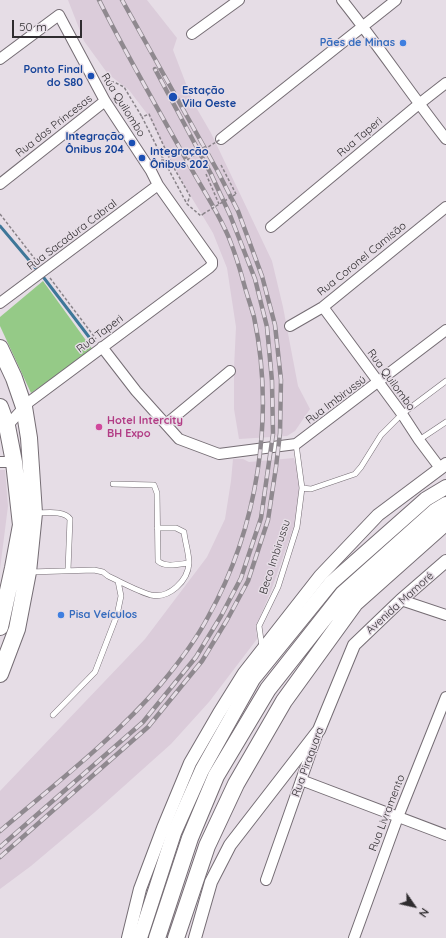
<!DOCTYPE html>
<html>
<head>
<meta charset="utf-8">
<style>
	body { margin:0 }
	#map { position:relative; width:446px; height:938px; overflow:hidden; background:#e6dde6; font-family:Quicksand,sans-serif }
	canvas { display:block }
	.north { position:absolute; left:394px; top:886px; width:40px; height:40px; -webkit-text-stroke:3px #e6dde6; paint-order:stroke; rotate:124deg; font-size:11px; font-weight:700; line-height:16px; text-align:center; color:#2f2c2f }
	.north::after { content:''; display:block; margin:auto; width:14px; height:18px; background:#2f2c2f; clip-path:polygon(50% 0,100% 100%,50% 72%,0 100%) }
	.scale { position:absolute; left:12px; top:20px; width:70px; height:18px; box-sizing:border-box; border:2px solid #2f2c2f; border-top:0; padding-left:5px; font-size:12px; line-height:14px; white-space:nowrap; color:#2f2c2f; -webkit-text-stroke:3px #e6dde6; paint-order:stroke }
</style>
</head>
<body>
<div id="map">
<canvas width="446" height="938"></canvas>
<div class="north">N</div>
<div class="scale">50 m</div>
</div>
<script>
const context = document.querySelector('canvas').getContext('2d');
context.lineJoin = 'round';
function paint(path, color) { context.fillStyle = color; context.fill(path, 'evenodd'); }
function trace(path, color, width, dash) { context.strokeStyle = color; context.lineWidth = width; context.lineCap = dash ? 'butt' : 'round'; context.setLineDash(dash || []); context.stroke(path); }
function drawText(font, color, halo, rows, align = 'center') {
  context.font = font + ' Quicksand,sans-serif'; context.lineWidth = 3; context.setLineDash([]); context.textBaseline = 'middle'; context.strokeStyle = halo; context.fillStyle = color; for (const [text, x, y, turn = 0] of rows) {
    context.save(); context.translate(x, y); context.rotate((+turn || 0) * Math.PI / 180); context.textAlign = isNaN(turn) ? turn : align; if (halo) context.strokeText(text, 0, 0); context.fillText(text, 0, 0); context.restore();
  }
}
paint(new Path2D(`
	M 68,0 L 147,0 L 177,38 L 173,50 L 193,102 L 211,133 L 272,261 L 283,307 L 298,386 L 310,409 L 295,431 L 287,436 L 239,439 L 234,409 L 234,368 L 236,327 L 227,268 L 213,233 L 184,185 L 148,115 L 129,90 L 108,74 L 84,41 Z
	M 294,458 L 300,482 L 296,520 L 271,591 L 256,626 L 257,639 L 209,702 L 171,744 L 95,812 L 31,866 L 0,889 L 0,791 L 145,639 L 207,557 L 225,519 L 231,481 L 233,459 L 243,459 L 249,462 Z
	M 0,470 L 5,470 L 8,506 L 0,569 Z`), '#dbccda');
paint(new Path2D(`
	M 43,281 L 93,350 L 31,393 L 0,326 L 0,317 Z`), '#95ca87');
trace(new Path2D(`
	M 0,226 L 44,278 L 89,337`), '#3e7799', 3);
const service = new Path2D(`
	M 419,440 L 446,422
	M 113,484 L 154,485 L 157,493 L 158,561 C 166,568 179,564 189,563
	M 302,488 L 311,489 L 355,474 L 361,467 L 381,435 L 402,414 L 446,381
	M 36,513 C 46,513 64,510 70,519 L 68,570
	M 30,572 L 94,570 L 103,572 L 108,576 C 121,582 139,592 151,595 C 169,599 188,581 189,563 C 189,553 185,542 184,532 L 176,528 L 157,528
	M 262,647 L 259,626 L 278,587 L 297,527 L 302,488 L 296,444
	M 53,715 L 95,672 L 117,615 L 121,596 L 118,581`);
const minor = new Path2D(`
	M 342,0 C 378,45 410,93 446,139
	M 192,34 L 239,0
	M 0,59 L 59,15 L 105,101 L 151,171 L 158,185 L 212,261 L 212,265 L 209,268 L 29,402 L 7,426
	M 221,139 L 396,0
	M 0,184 L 105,101
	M 271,227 L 419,104 L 446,83
	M 0,303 L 158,185
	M 323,307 L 402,414 L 419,440 L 440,468
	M 290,326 L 323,307 L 446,207
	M 102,347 L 136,391 L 179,439 L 219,454 L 296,444 L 446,330
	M 166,424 L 230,371
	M 0,462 L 14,462
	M 401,600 L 446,615
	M 301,780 L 446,835
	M 266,880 L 317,735
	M 354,938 L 398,817 L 446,697`);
const tertiary = new Path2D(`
	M 128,938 L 140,889 L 163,828 L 190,763 L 219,713 L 244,673 L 320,576 L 378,515 L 446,464
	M 195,938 L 211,882 L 230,845 L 319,730 L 354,645 L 401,600 L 446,561`);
const secondary = new Path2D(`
	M 140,938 L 174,833 L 202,770 L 253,679 L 331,583 L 426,499 L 446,487`);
const primary = new Path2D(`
	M 0,348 L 14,378 L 24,407 L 29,438 L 34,513 L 28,572 L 17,629 L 0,674
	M 0,407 L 7,426 L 14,462 L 21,525 L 13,568 L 0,627`);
const trunk = new Path2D(`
	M 157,938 L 190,838 L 216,776 L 268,689 L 343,594 L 436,511 L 446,505
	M 176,938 L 207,846 L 236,784 L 284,701 L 355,603 L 446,522`);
trace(service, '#756d74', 6);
trace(minor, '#756d74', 12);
trace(tertiary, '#756d74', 14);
trace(secondary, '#756d74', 16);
trace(primary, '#756d74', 18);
trace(trunk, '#756d74', 18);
trace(new Path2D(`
	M 106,82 L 114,82 L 124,87 L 142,117
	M 161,155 L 187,204 L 201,216 L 203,214
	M 221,165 L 236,194
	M 160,167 L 163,157
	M 174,168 L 190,196 L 187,204
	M 206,174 L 219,204
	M 0,214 L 38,263
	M 50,278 L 96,339`), '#898389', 1.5, [3, 2]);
trace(service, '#fff', 5);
trace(minor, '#fff', 10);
trace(tertiary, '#fff', 12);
trace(secondary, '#fff', 14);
trace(primary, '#fff', 16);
trace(trunk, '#fff', 16);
const rail = new Path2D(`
	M 0,831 C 55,784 114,739 161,684 C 176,666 197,638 208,617 C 258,528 275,416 254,317 C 251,306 247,295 244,284 C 240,269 235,253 229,238 C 219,214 205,193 192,170 C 161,114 128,58 99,0
	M 0,847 L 143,722 L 196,657 L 221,616 L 241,578 L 261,518 L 273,434 L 272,381 L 267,327 L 255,279 L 230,215 L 211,174 L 155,69
	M 0,857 L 148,727 L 202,661 L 227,620 L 248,581 L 268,520 L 276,467 L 280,433 L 281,380 L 275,325 L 262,276 L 238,211 L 217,170 L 122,0`);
trace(rail, '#8f898f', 4.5);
trace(rail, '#e6dde6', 3, [9]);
trace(new Path2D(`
	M 161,155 L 142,117 L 149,114 L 174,168 L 221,139
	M 203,214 L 236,194`), '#898389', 1.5, [3, 2]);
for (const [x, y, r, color] of [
	[403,43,4,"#3f7fe0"],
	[91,76,4,"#1a4fb4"],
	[173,97,5,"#1a4fb4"],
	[132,143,4,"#1a4fb4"],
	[142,158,4,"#1a4fb4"],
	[99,427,4,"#d1479c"],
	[61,615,4,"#3f7fe0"]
]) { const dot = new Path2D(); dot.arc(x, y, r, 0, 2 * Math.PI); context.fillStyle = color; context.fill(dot); trace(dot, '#e6dde6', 1.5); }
drawText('bold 11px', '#366cbe', '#e6dde6', [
	["Pães de Minas",395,43],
	["Pisa Veículos",69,615,"left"]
], 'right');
drawText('bold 11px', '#164399', '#e6dde6', [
	["Ponto Final",83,70],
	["do S80",83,83],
	["Estação",182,91,"left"],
	["Vila Oeste",182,104,"left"],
	["Integração",124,137],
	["Ônibus 204",124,150],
	["Integração",150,152,"left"],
	["Ônibus 202",150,165,"left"]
], 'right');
drawText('11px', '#2f2c2f', '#e6dde6', [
	["Rua Quilombo",123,105,58],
	["Rua das Princesas",54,126,-38],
	["Rua Taperi",360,137,-40],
	["Rua Sacadura Cabral",72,235,-37],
	["Rua Coronel Camisão",362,259,-39],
	["Rua Taperi",100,334,-37],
	["Rua Quilombo",391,380,54],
	["Rua Imbirussú",336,400,-37],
	["Beco Imbirussu",275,557,-72],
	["Avenida Mamoré",400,603,-42],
	["Rua Piraquara",308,762,-70],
	["Rua Livramento",387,813,-69]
]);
drawText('bold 11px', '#b23c85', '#e6dde6', [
	["Hotel Intercity",107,421],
	["BH Expo",107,434]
], 'left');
</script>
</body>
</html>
